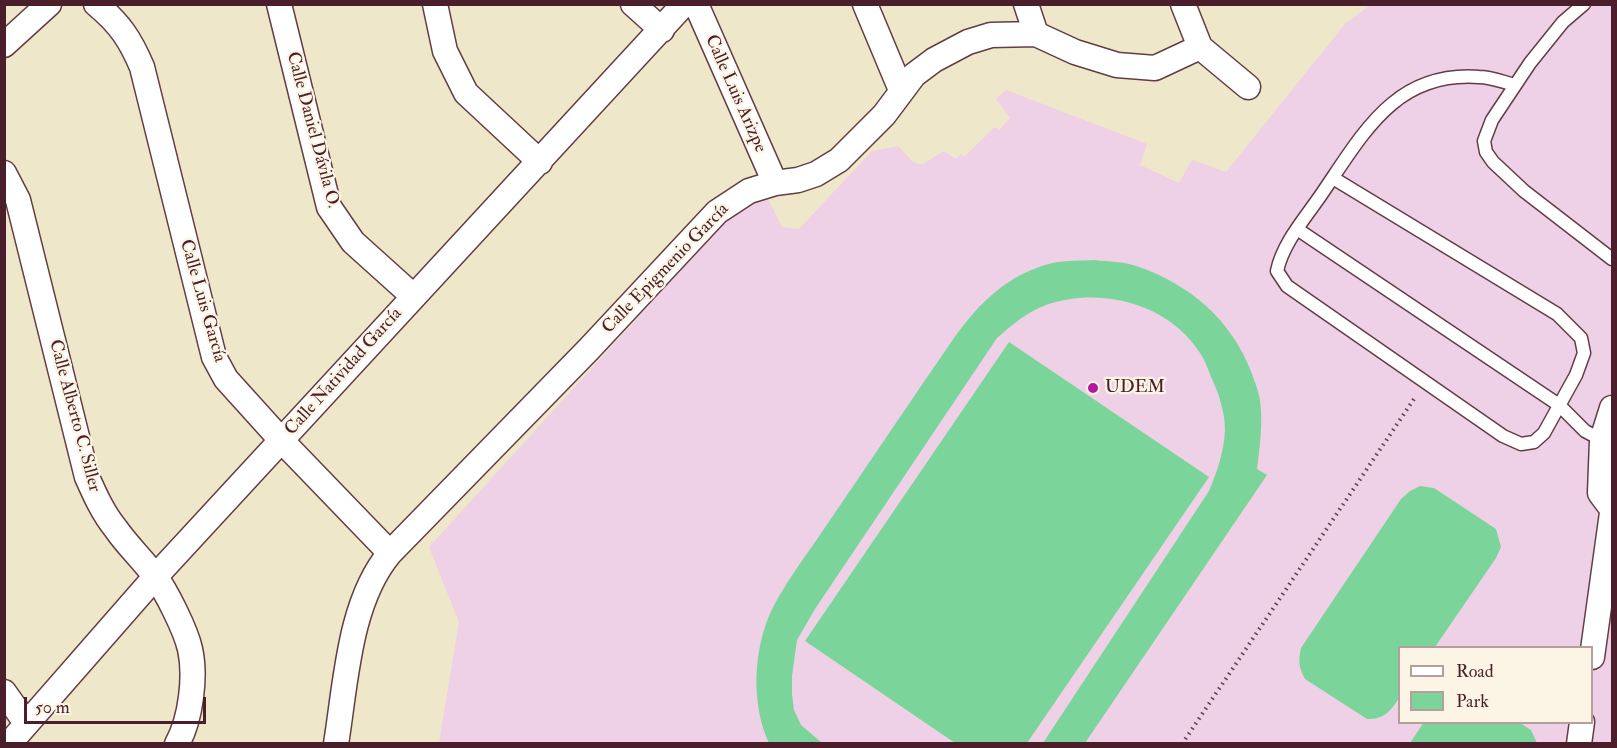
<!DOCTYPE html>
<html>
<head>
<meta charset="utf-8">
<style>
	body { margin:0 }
	#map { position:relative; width:1617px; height:748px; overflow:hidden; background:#efe7c9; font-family:"IM FELL Double Pica",serif }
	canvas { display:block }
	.frame { position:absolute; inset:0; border:6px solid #4a1f2b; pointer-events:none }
	.legend { position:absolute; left:1398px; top:646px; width:195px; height:78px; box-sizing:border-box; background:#fcf5e5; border:2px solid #b59f9b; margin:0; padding:8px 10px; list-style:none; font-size:18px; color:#4a1f2b }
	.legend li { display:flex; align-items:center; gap:12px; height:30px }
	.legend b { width:30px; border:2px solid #b59f9b }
	.scale { position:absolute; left:24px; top:697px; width:182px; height:27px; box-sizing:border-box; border:3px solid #4a1f2b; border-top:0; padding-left:8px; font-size:18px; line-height:21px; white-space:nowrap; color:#4a1f2b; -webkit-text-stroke:4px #fcf5e5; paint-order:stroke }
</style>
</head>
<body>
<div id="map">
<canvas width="1617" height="748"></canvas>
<div class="frame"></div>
<ul class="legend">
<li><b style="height:8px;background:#fff"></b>Road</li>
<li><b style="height:16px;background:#7bd59b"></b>Park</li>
</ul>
<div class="scale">50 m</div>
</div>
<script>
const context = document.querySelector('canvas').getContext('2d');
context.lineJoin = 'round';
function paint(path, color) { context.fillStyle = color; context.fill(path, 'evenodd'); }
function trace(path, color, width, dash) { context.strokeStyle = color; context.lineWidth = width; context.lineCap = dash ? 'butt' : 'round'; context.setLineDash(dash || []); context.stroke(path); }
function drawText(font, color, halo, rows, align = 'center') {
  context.font = font + ' "IM FELL Double Pica",serif'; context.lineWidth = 4.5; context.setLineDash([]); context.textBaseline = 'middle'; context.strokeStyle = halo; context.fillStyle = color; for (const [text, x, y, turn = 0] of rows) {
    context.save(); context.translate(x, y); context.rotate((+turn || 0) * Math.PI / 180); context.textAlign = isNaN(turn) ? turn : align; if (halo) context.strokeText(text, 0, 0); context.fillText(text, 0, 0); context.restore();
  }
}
paint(new Path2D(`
	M 1370,5 L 1612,5 L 1612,743 L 439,743 L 459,622 L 429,547 L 734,212 L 766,195 L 782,227 L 799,229 L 872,151 L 898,146 L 913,162 L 918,164 L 923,164 L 944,151 L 956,159 L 961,154 L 964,157 L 995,127 L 999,130 L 1010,118 L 996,99 L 1006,90 L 1147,144 L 1140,165 L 1179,183 L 1192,160 L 1226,172 L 1345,24 ZM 1400,648 L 1592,648 L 1592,722 L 1400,722 Z`), '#eed0e7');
paint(new Path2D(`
	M 1095,260 C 1108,262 1123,261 1136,266 C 1190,284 1232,320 1252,374 C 1255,383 1259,392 1260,400 C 1263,424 1260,446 1257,469 L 1267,475 L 1085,743 L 1043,743 L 1209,491 C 1217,472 1224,452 1225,430 C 1225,413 1219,393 1211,377 C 1208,369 1205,360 1200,353 C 1169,303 1099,286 1046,305 C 1027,312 1012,325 997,338 L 815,609 L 797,640 L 792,676 L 792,694 L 794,710 L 801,725 L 822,743 L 769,743 C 753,709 753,663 765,627 C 775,595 807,555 826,526 C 869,463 911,400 954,338 C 979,303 1009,273 1053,263 C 1066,260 1081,261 1095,260 Z
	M 1009,342 L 1209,477 L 1027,743 L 955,743 L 805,641 Z
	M 1420,486 L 1434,488 L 1496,529 L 1501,547 L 1496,558 L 1435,647 L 1400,648 L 1399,698 C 1391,711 1383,720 1367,719 L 1305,679 C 1299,668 1298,661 1301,648 L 1401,499 L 1410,491 Z
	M 1424,722 L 1520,723 L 1531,730 L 1537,743 L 1410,743 Z`), '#7bd59b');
const lane = new Path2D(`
	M 1584,4 L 1563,22 L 1530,63 L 1492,120 L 1484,141 L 1486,152 L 1493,162 L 1524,191 L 1612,259
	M 1333,178 L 1557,314 L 1581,338 L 1584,353 L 1576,375 L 1544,433 L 1534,442 L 1521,444 L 1503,436 L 1287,286 L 1277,271 C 1283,242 1307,216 1323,192 C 1364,132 1396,71 1479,77 C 1491,77 1503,82 1515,85
	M 1297,229 L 1559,405 L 1585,431 L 1602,440`);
const street = new Path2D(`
	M 96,4 C 120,24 130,39 142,67 L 214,357 L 226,379 L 282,441 L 390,553
	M 279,4 L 329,207 L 353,242 L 413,296
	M 435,4 L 445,51 L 466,93 L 540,162
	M 633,4 L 662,30
	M 696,4 L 775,183
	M 865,4 L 901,90
	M 1026,4 L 1036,34
	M 1183,4 L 1200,47 L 1248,87
	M 4,45 L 49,4
	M 4,173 L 18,200 L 87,477 C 95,495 103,513 116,529 C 127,545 142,559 154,575 C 166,590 186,631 190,649 C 196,676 191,719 177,744
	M 1612,408 L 1602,440 L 1600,493 L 1612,509
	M 1592,657 L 1612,513
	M 4,692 L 26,723
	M 9,744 L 156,576 L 684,4
	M 336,744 C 346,682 349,602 390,553 L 589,349 L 717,212 L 749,191 L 775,183 L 798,180 L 816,174 L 839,160 L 884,115 L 914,75 L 934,60 L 968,42 L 991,35 L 1036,34 L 1075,52 L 1117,65 L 1155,68 L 1200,47
	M 1579,744 L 1582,722`);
trace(lane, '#633d43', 15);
trace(street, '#633d43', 27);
trace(new Path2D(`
	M 1182,744 L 1416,396`), '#633d43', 4, [1.5, 4.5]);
trace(lane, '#fff', 12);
trace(street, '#fff', 24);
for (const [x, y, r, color] of [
	[1093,388,6,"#b5179e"]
]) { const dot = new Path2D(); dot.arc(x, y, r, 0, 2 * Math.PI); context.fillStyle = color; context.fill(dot); trace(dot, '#fcf5e5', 2); }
drawText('18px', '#4a1f2b', '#fcf5e5', [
	["Calle Luis Arizpe",735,94,66],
	["Calle Daniel Dávila O.",312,130,75],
	["Calle Epigmenio García",666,269,-46],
	["Calle Luis García",202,301,74],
	["Calle Natividad García",344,372,-48],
	["Calle Alberto C. Siller",74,416,75]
]);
drawText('18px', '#4a1f2b', '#fcf5e5', [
	["UDEM",1105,388]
], 'left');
</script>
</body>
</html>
